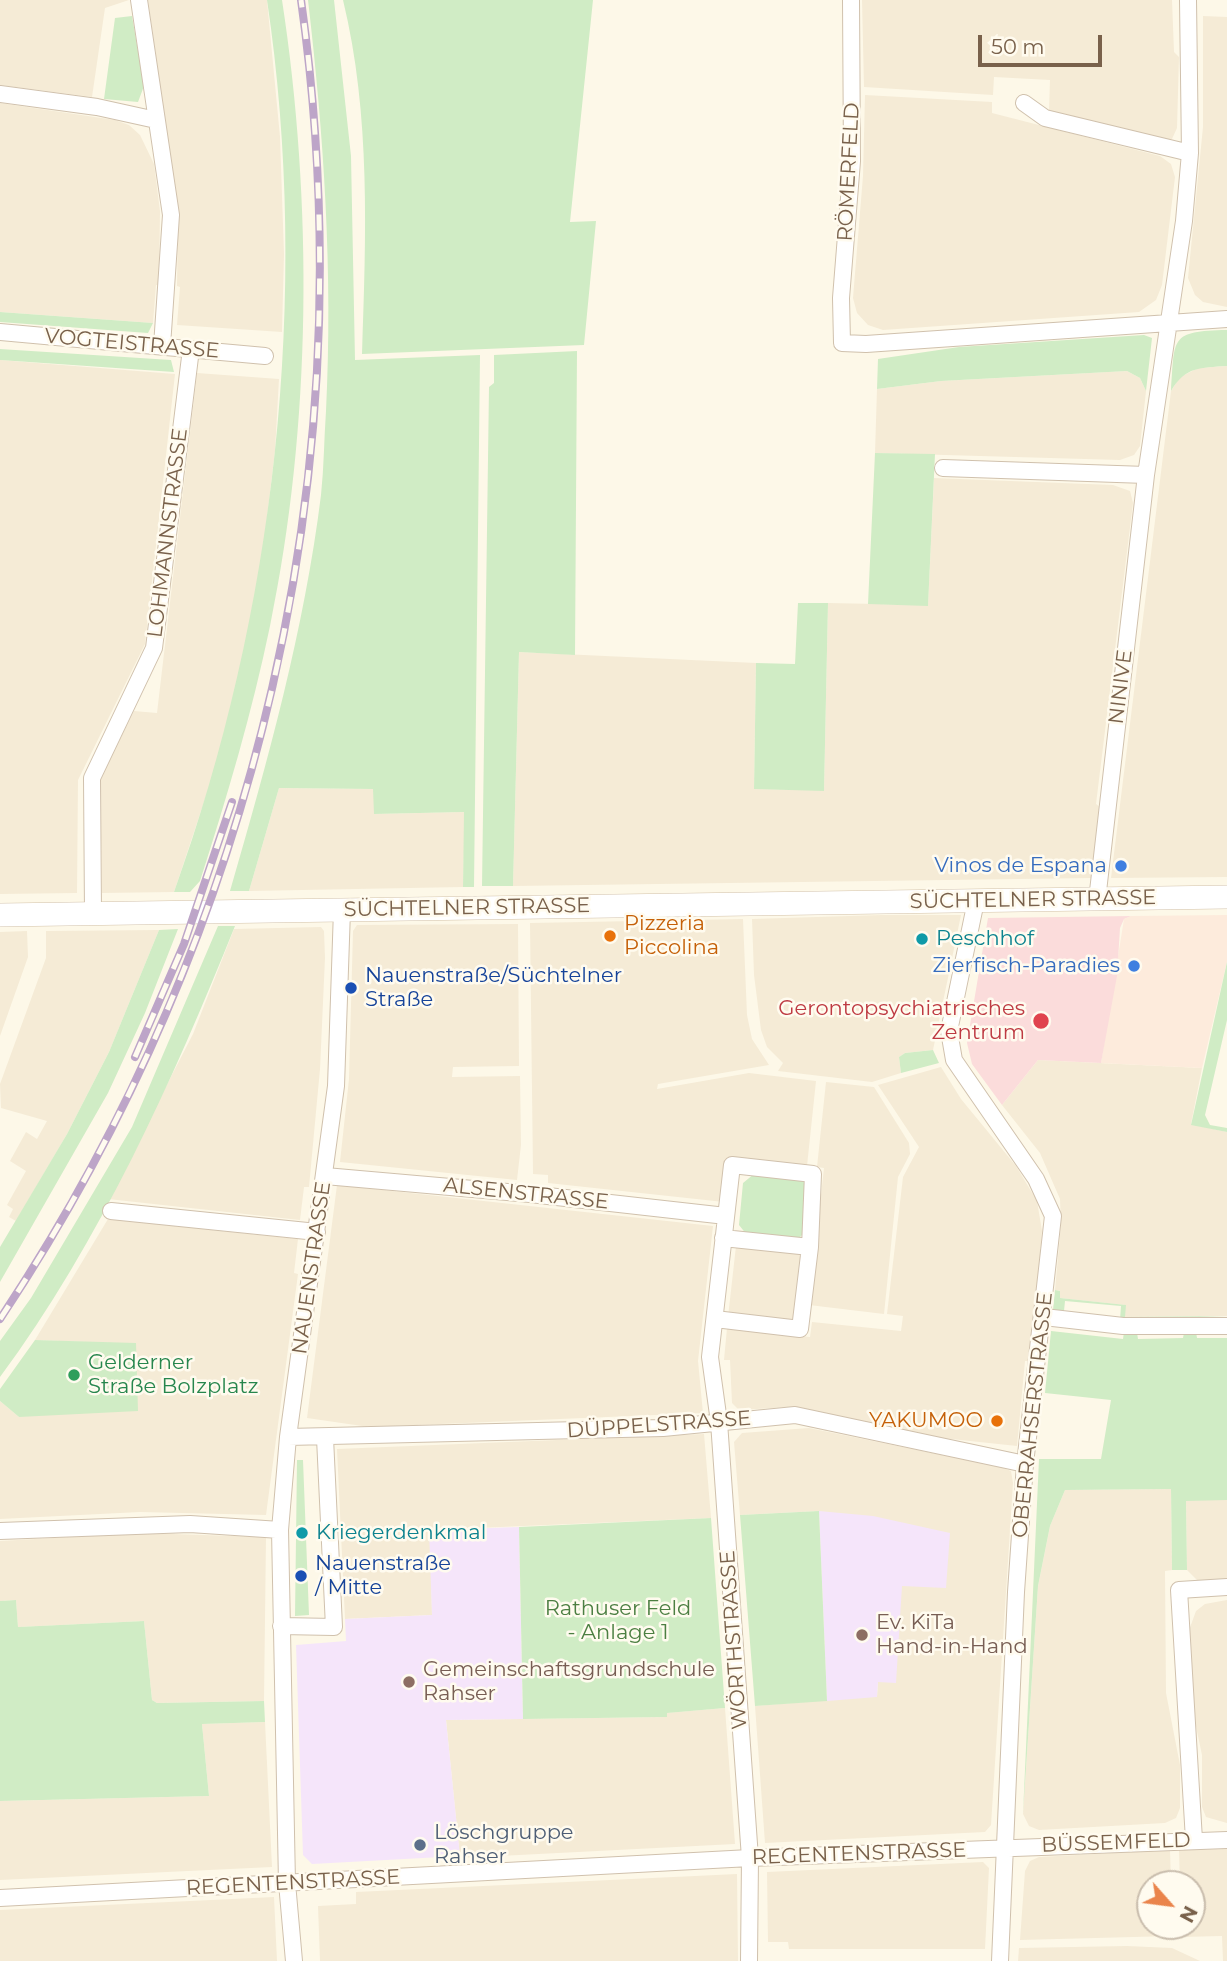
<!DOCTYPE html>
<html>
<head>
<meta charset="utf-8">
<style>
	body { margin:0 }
	#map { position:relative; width:1227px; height:1961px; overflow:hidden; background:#fdf8e8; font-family:Montserrat,sans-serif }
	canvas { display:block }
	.north { position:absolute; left:1136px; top:1870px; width:70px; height:70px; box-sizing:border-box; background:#fffbef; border:2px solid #c9bdad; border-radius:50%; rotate:118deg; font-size:19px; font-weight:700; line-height:28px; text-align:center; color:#79614b }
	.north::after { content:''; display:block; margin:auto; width:24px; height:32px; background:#ea844b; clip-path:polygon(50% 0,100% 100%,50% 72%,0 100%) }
	.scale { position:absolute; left:978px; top:35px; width:124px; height:32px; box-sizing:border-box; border:4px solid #79614b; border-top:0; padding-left:9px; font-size:21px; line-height:24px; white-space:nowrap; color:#79614b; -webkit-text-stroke:5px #fffbef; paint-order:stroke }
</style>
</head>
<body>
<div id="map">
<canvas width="1227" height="1961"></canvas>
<div class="north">N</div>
<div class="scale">50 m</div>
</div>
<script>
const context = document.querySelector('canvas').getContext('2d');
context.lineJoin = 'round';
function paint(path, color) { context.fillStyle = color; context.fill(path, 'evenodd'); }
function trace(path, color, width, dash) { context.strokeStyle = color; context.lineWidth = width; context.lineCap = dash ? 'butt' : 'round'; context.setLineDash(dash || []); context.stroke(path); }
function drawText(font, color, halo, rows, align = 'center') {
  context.font = font + ' Montserrat,sans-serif'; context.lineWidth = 5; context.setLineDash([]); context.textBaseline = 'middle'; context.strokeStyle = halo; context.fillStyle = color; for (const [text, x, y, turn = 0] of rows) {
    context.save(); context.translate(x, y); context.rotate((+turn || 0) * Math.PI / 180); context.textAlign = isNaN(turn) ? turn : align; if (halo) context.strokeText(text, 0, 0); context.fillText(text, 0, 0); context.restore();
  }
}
paint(new Path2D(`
	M 0,0 L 129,0 L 105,8 L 92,97 L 0,85 Z
	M 148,0 L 267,0 L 280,137 L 284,254 L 282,332 L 177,325 L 180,287 L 177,286 L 178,211 Z
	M 862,0 L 1172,0 L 1174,52 L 1179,57 L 1177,128 L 1172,139 L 1159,140 L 1049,112 L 1050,80 L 994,77 L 993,95 L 864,87 Z
	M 1203,16 L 1227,17 L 1227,307 L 1203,302 L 1195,295 L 1188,278 L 1203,127 Z
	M 865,95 L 992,102 L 992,113 L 1160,156 L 1171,164 L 1175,177 L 1162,285 L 1156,300 L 1139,312 L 883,330 L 868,325 L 857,313 L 853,298 L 863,176 Z
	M 0,103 L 115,120 L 129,125 L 140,135 L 154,164 L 160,211 L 159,285 L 156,285 L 153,323 L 0,312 Z
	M 0,360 L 175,374 L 145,644 L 78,780 L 77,893 L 0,894 Z
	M 1227,366 L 1227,877 L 1111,878 L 1171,391 L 1180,377 L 1198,368 Z
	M 1127,371 L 1140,378 L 1146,391 L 1140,446 L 1134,455 L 1120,460 L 875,453 L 877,389 L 941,381 Z
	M 197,373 L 279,379 L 275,451 L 262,559 L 245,650 L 216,766 L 174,892 L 102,893 L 100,779 L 134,711 L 157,713 Z
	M 934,478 L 1113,485 L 1130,491 L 1133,503 L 1096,804 L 1100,807 L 1091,878 L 513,886 L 519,652 L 756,663 L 754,789 L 824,790 L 828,603 L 928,605 Z
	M 279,788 L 374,789 L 374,814 L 465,812 L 463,887 L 249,891 Z
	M 882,915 L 961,915 L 933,1050 L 905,1053 L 899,1057 L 901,1073 L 872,1082 L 778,1071 L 783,1063 L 767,1047 L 761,1030 L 754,975 L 752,919 Z
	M 743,919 L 747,1015 L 752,1039 L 769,1065 L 658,1084 L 657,1089 L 749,1073 L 816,1081 L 807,1166 L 729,1157 L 724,1202 L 548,1183 L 548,1175 L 533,1174 L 530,923 Z
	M 518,924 L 519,1066 L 453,1067 L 452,1077 L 520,1076 L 521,1145 L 517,1180 L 340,1162 L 349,1079 L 353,931 L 357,925 Z
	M 321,927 L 324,931 L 325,958 L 320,1069 L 309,1187 L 304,1187 L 300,1220 L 108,1199 L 193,1034 L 234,929 Z
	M 159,930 L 109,1052 L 67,1134 L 16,1221 L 9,1217 L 13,1209 L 7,1205 L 26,1171 L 10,1161 L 26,1132 L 37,1139 L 47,1121 L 1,1108 L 0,1084 L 46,958 L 46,931 Z
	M 27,931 L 28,957 L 0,1036 L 0,932 Z
	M 1038,1060 L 1202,1068 L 1191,1124 L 1227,1132 L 1227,1316 L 1124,1317 L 1125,1305 L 1060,1298 L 1060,1291 L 1055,1290 L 1061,1224 L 1060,1199 L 1040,1153 L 1002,1105 Z
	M 941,1067 L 961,1099 L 1016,1166 L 1037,1201 L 1042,1231 L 1039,1270 L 1029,1361 L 1025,1361 L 1017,1446 L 942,1438 L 790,1407 L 739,1410 L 732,1403 L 730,1360 L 724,1360 L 727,1328 L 810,1337 L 812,1322 L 901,1331 L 903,1316 L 887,1314 L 903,1177 L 919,1147 L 878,1085 Z
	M 826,1082 L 874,1087 L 909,1143 L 910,1154 L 898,1177 L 884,1314 L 809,1305 L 824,1168 L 817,1167 Z
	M 337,1185 L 713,1226 L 698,1361 L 703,1413 L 369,1427 L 307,1418 Z
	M 108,1219 L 298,1239 L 294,1273 L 298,1274 L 266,1515 L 140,1512 L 0,1519 L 0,1401 L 19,1417 L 136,1344 L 35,1340 Z
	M 736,1246 L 805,1253 L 797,1325 L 728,1317 Z
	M 809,1428 L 1001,1467 L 1011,1471 L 1013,1483 L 991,1825 L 985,1832 L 765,1843 L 755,1706 L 877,1696 L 878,1682 L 819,1511 L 740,1515 L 734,1442 L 742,1433 Z
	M 704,1434 L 711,1518 L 430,1530 L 432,1615 L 345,1619 L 337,1449 Z
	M 1171,1489 L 1172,1570 L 1165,1571 L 1166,1693 L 1180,1765 L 1180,1808 L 1176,1818 L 1165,1823 L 1039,1830 L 1029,1826 L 1023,1814 L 1038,1586 L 1050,1526 L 1065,1490 Z
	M 1186,1500 L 1227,1500 L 1227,1579 L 1199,1582 L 1187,1570 Z
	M 141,1533 L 266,1537 L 264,1701 L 157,1703 L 152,1700 L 144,1621 L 18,1627 L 16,1600 L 0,1601 L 0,1541 Z
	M 1227,1600 L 1227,1823 L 1206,1817 L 1202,1807 L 1202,1755 L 1190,1698 L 1188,1633 L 1196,1611 L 1205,1604 Z
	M 725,1708 L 735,1844 L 460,1858 L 446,1720 L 666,1717 L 666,1713 Z
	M 265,1722 L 272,1867 L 0,1880 L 0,1801 L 209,1796 L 202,1724 Z
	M 1227,1849 L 1227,1961 L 1223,1961 L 1222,1936 L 1181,1937 L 1181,1926 L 1192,1926 L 1192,1884 L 1180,1884 L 1179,1850 Z
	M 1170,1850 L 1171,1884 L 1150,1884 L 1150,1926 L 1172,1926 L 1172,1936 L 1020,1940 L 1025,1871 L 1030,1861 L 1039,1857 Z
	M 983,1862 L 989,1868 L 985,1949 L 789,1949 L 788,1942 L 768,1942 L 767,1872 Z
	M 737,1874 L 738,1961 L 320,1961 L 318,1906 L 356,1904 L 356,1892 Z
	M 274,1897 L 277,1961 L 0,1961 L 0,1910 Z
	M 1127,1946 L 1172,1948 L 1200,1961 L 1018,1961 L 1019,1948 Z`), '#f5ebd6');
paint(new Path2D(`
	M 1227,915 L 1227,962 L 1202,1068 L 1101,1063 L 1124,919 L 1131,916 Z`), '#fdebdc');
paint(new Path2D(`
	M 819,1511 L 873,1516 L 950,1533 L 946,1588 L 902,1586 L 896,1683 L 878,1682 L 877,1697 L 827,1701 Z
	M 519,1527 L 523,1719 L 446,1720 L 460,1856 L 312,1864 L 303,1855 L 296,1645 L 346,1641 L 345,1619 L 432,1615 L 429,1530 Z`), '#f5e5fa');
paint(new Path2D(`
	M 1131,916 L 1124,919 L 1120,928 L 1117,976 L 1101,1063 L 1038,1060 L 1002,1105 L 972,1064 L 967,1043 L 988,918 Z`), '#fbdcdb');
paint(new Path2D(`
	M 267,0 L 282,0 C 313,202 312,426 270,626 C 252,713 227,797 200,881 L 190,892 L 174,892 C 275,614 311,295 267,0 Z
	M 308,0 L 334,0 L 351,156 L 355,360 L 480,355 L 474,887 L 463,887 L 464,812 L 374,814 L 373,789 L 279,788 L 249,891 L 230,891 C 268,760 304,631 321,495 C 324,467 324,439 326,411 C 333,273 324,137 308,0 Z
	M 343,0 L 593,0 L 570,222 L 596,221 L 584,345 L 362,354 C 366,237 371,115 343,0 Z
	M 132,16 L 144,86 L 138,102 L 104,99 L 115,18 Z
	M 0,312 L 153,323 L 148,333 L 0,322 Z
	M 1227,330 L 1227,366 C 1200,368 1186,366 1171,391 C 1175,338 1169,331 1227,330 Z
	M 1144,335 L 1152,338 L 1146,391 L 1140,378 L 1127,371 L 941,381 L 877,389 L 878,359 L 959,347 Z
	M 0,349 L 171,360 L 174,372 L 0,360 Z
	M 577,351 L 575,655 L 519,652 L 513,886 L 482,886 L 489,387 L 494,383 L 494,355 Z
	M 875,453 L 935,454 L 928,606 L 868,604 Z
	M 798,603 L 828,603 L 824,791 L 754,789 L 756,663 L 795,664 Z
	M 218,926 L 235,926 C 173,1080 100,1242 0,1377 L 0,1341 L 31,1298 L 132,1127 Z
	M 178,929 L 145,1013 L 108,1093 L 0,1282 L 0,1247 L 67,1134 L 109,1052 L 159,930 Z
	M 1227,962 L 1227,1020 L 1205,1115 L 1210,1125 L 1227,1128 L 1227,1132 L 1191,1125 Z
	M 933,1050 L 939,1063 L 901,1073 L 899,1057 L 905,1053 Z
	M 754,1174 L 802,1179 L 811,1190 L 806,1231 L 796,1241 L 747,1235 L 739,1225 L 743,1183 Z
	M 1055,1290 L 1060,1291 L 1060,1298 L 1126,1305 L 1125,1317 L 1226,1316 L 1120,1320 L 1121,1306 L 1065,1301 L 1064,1311 L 1053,1310 Z
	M 1051,1331 L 1123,1339 L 1124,1332 L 1137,1333 L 1138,1339 L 1183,1338 L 1184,1333 L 1196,1332 L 1197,1338 L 1227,1338 L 1227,1500 L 1186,1501 L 1187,1570 L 1172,1570 L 1171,1489 L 1065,1490 L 1050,1526 L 1038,1586 L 1023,1814 L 1039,1459 L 1101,1459 L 1111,1400 L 1045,1393 Z
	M 35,1340 L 136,1343 L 138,1411 L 19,1417 L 0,1401 L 0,1389 Z
	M 297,1460 L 303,1460 L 309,1615 L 295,1616 Z
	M 819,1511 L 827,1701 L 755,1706 L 740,1515 Z
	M 711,1518 L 725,1708 L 667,1713 L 667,1717 L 523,1719 L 519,1527 Z
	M 16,1600 L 18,1627 L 144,1621 L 152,1700 L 157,1703 L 264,1701 L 265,1722 L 202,1724 L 209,1796 L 0,1801 L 0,1601 Z`), '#d0ecc5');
const minor = new Path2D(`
	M 139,0 L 171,215 L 162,346
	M 851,0 L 852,161 L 841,298 L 842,343 L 866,344 L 1227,319
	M 0,94 L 97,107 L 156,120
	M 1024,103 L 1045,118 L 1190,153
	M 0,332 L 265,356
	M 943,468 L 1146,475
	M 1097,900 L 1146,475 L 1184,221 L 1190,153 L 1188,0
	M 976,901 L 949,1031 L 954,1060 L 1036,1179 L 1053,1216 L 1025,1464 L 1016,1592 L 1000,1961
	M 93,913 L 92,778 L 154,648 L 191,349
	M 325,1176 L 530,1194 L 726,1216
	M 111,1211 L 317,1232
	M 723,1238 L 810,1247 L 813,1174 L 732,1165 L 710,1357 L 719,1422 L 750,1858 L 749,1961
	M 1044,1317 L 1123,1326 L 1227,1326
	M 715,1319 L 800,1329 L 810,1247
	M 288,1437 L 663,1428 L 795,1415 L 1025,1464
	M 0,1531 L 190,1524 L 280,1530
	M 281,1626 L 334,1627 L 325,1438
	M 1194,1840 L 1179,1590 L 1227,1587
	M 0,1898 L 750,1858 L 1227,1840
	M 294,1961 L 287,1883 L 280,1530 L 288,1437 L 336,1086 L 342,910`);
const secondary = new Path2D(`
	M 0,915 L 1227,897`);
trace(minor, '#d0c1ad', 18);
trace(secondary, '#d3c2aa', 24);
trace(minor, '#fff', 16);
trace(secondary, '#fff', 23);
const rail = new Path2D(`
	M 135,1057 L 184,944 L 232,802
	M 0,1319 C 260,928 366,464 301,0`);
trace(rail, '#bda5c8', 8);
trace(rail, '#fffbef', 5, [16]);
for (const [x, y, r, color] of [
	[1121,866,7,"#3f7fe0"],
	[610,936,7,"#e8710a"],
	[922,939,7,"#0f9aa8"],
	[1134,966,7,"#3f7fe0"],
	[351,988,7,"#1a4fb4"],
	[1041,1021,9,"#e0444e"],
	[74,1375,7,"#2e9e5b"],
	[997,1421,7,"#e8710a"],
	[302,1533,7,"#0f9aa8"],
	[301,1576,7,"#1a4fb4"],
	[862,1635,7,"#8d6e63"],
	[409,1682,7,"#8d6e63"],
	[420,1845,7,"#5c6f8a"]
]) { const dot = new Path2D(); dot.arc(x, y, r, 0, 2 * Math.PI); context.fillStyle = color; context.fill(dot); trace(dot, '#fffbef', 2.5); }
drawText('21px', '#79614b', '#fffbef', [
	["RÖMERFELD",849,172,-87],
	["VOGTEISTRASSE",132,344,5],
	["LOHMANNSTRASSE",168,533,-83],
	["NINIVE",1121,687,-83],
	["SÜCHTELNER STRASSE",1033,900,-1],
	["SÜCHTELNER STRASSE",467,908,-1],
	["ALSENSTRASSE",526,1194,6],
	["NAUENSTRASSE",312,1268,-82],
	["OBERRAHSERSTRASSE",1033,1415,-84],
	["DÜPPELSTRASSE",659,1425,-4],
	["WÖRTHSTRASSE",734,1640,-94],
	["BÜSSEMFELD",1116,1843,-2],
	["REGENTENSTRASSE",859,1854,-2],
	["REGENTENSTRASSE",293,1883,-3]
]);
drawText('21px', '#366cbe', '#fffbef', [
	["Vinos de Espana",1107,866],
	["Zierfisch-Paradies",1120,966]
], 'right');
drawText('21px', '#c56008', '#fffbef', [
	["Pizzeria",624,924],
	["Piccolina",624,948],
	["YAKUMOO",983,1421,"right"]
], 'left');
drawText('21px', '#0d838f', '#fffbef', [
	["Peschhof",936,939],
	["Kriegerdenkmal",316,1533]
], 'left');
drawText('21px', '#164399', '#fffbef', [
	["Nauenstraße/Süchtelner",365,976],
	["Straße",365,1000],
	["Nauenstraße",315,1564],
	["/ Mitte",315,1588]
], 'left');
drawText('21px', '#be3a42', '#fffbef', [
	["Gerontopsychiatrisches",1025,1009],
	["Zentrum",1025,1033]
], 'right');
drawText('21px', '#27864d', '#fffbef', [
	["Gelderner",88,1363],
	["Straße Bolzplatz",88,1387]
], 'left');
drawText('21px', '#4c7f42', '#fffbef', [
	["Rathuser Feld",618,1609],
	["- Anlage 1",618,1633]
]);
drawText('21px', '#785e54', '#fffbef', [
	["Ev. KiTa",876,1623],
	["Hand-in-Hand",876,1647],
	["Gemeinschaftsgrundschule",423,1670],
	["Rahser",423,1694]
], 'left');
drawText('21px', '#4e5e75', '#fffbef', [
	["Löschgruppe",434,1833],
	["Rahser",434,1857]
], 'left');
</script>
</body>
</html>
